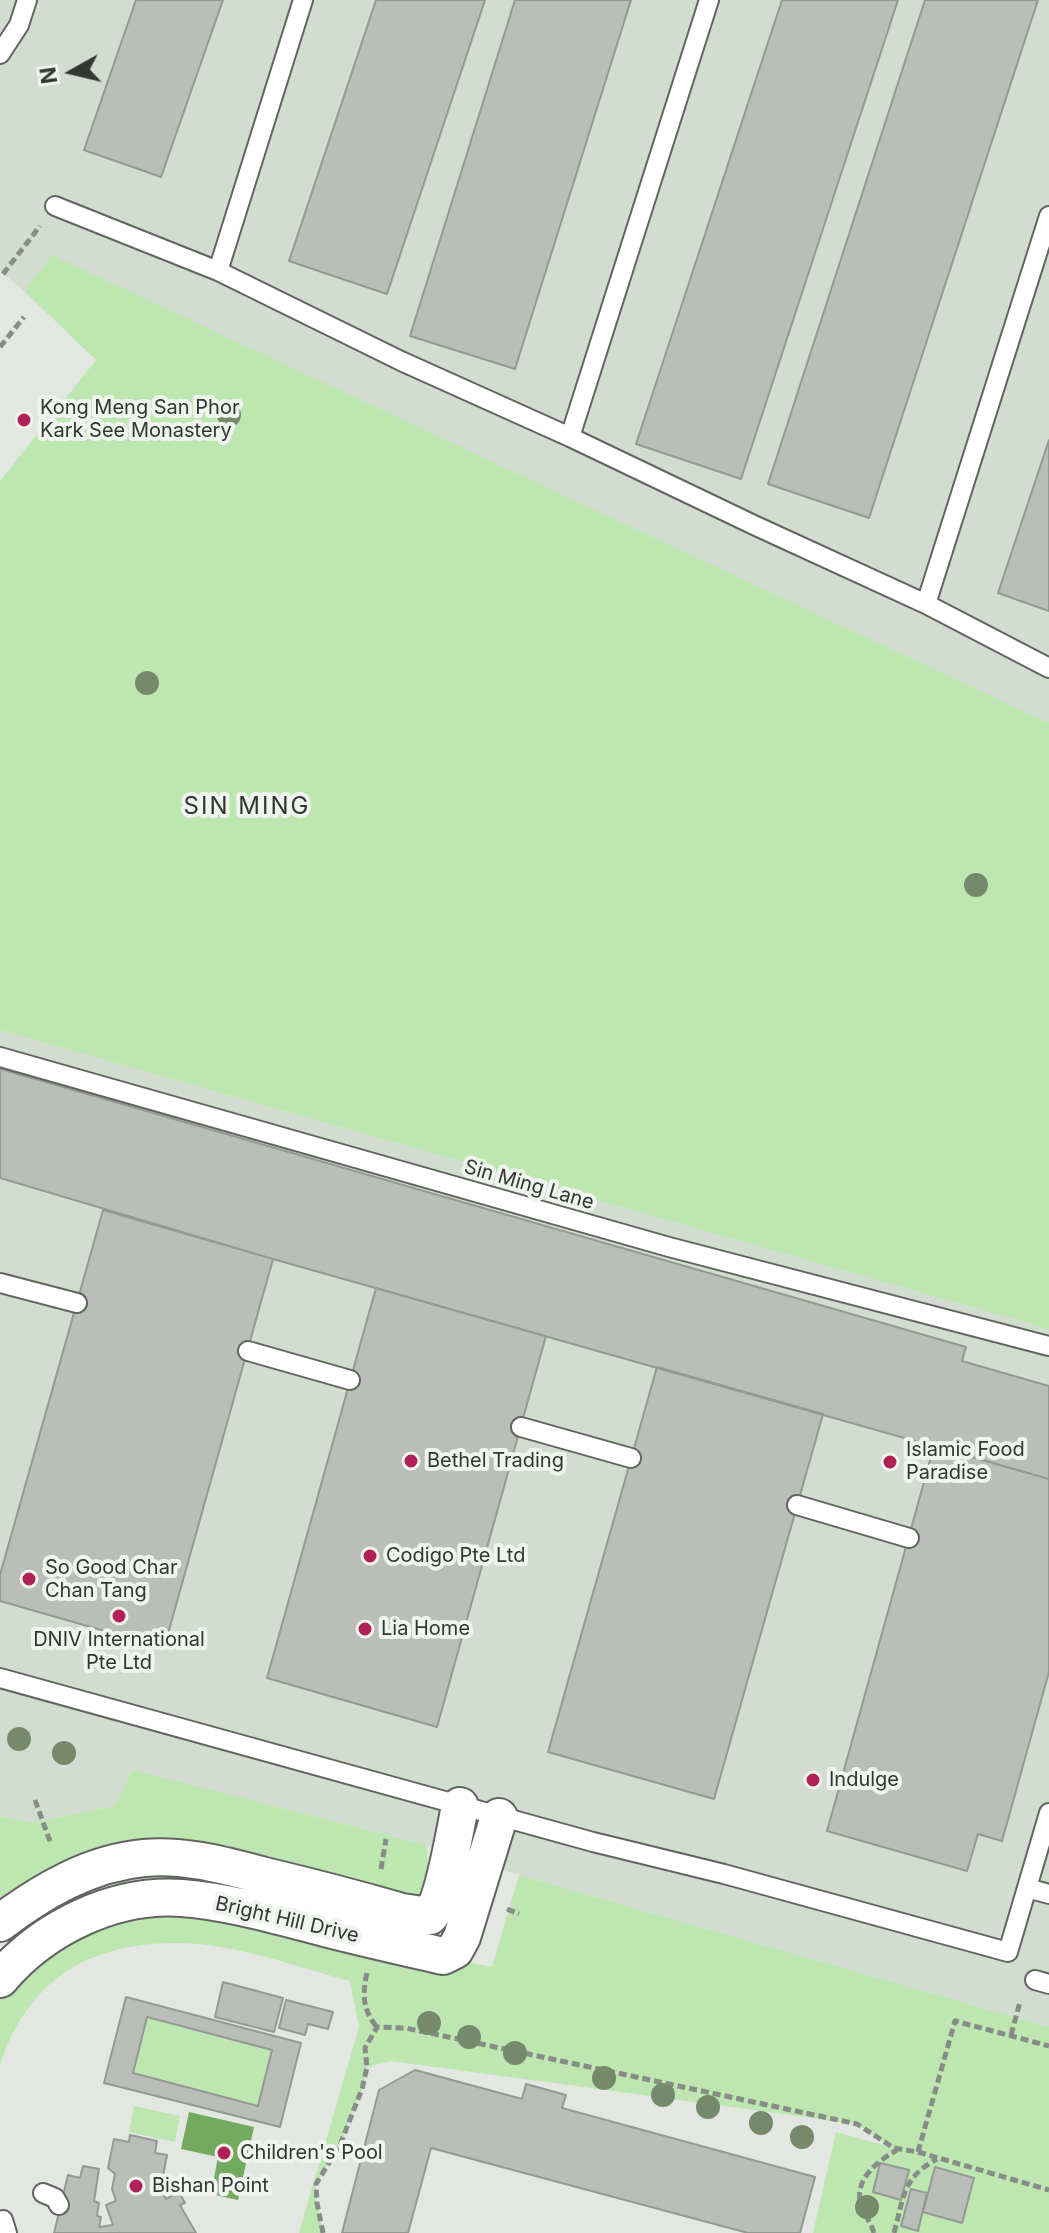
<!DOCTYPE html>
<html>
<head>
<meta charset="utf-8">
<style>
	body { margin:0 }
	#map { position:relative; width:1049px; height:2233px; overflow:hidden; background:#e2e7e1; font-family:Inter,sans-serif }
	canvas { display:block }
	.north { position:absolute; left:32px; top:32px; width:80px; height:80px; -webkit-text-stroke:6px #eff4ee; paint-order:stroke; rotate:262deg; font-size:22px; font-weight:700; line-height:32px; text-align:center; color:#343633 }
	.north::after { content:''; display:block; margin:auto; width:28px; height:36px; background:#343633; clip-path:polygon(50% 0,100% 100%,50% 72%,0 100%) }
</style>
</head>
<body>
<div id="map">
<canvas width="1049" height="2233"></canvas>
<div class="north">N</div>
</div>
<script>
const context = document.querySelector('canvas').getContext('2d');
context.lineJoin = 'round';
function paint(path, color) { context.fillStyle = color; context.fill(path, 'evenodd'); }
function trace(path, color, width, dash) { context.strokeStyle = color; context.lineWidth = width; context.lineCap = dash ? 'butt' : 'round'; context.setLineDash(dash || []); context.stroke(path); }
function drawText(font, color, halo, rows, align = 'center') {
  context.font = font + ' Inter,sans-serif'; context.lineWidth = 8; context.setLineDash([]); context.textBaseline = 'middle'; context.strokeStyle = halo; context.fillStyle = color; for (const [text, x, y, turn = 0] of rows) {
    context.save(); context.translate(x, y); context.rotate((+turn || 0) * Math.PI / 180); context.textAlign = isNaN(turn) ? turn : align; if (halo) context.strokeText(text, 0, 0); context.fillText(text, 0, 0); context.restore();
  }
}
paint(new Path2D(`
	M 0,0 L 1049,0 L 1049,723 L 53,256 L 24,291 L 0,271 Z
	M 0,1030 L 1049,1329 L 1049,2027 L 519,1875 L 427,1845 L 133,1770 L 114,1806 L 31,1823 L 0,1816 Z`), '#d3dcd0');
paint(new Path2D(`
	M 52,255 L 1049,723 L 1049,1329 L 0,1030 L 0,481 L 96,360 L 24,291 Z
	M 133,1770 L 427,1845 L 430,1916 L 168,1857 L 0,1923 L 0,1816 L 31,1823 L 114,1806 Z
	M 519,1875 L 1049,2027 L 1049,2233 L 813,2233 L 836,2132 L 891,2147 L 857,2124 L 391,2061 L 367,2067 L 362,2089 L 340,2145 L 316,2184 L 317,2203 L 323,2233 L 299,2233 L 359,2027 L 350,1981 C 293,1966 230,1941 170,1943 C 84,1945 27,1983 0,2065 L 0,1981 L 148,1900 L 492,1967 Z
	M 147,2017 L 272,2050 L 258,2106 L 133,2073 Z
	M 134,2106 L 180,2116 L 175,2142 L 129,2132 Z`), '#bee6b1');
paint(new Path2D(`
	M 189,2112 L 254,2127 L 238,2200 L 211,2194 L 218,2157 L 181,2149 Z`), '#73aa60');
const building = new Path2D(`
	M 136,0 L 223,0 L 161,177 L 84,150 Z
	M 376,0 L 485,0 L 387,294 L 289,261 Z
	M 515,0 L 631,0 L 515,369 L 410,336 Z
	M 782,0 L 898,0 L 741,479 L 636,444 Z
	M 925,0 L 1038,0 L 869,518 L 768,484 Z
	M 1049,440 L 1049,611 L 998,593 Z
	M 0,1069 L 966,1347 L 962,1361 L 1049,1386 L 1049,1479 L 273,1259 L 0,1178 Z
	M 103,1210 L 273,1259 L 164,1648 L 0,1601 L 0,1575 Z
	M 376,1288 L 546,1336 L 437,1727 L 267,1678 Z
	M 657,1367 L 823,1414 L 714,1799 L 548,1752 Z
	M 934,1446 L 1049,1479 L 1049,1672 L 1002,1841 L 978,1834 L 967,1871 L 827,1831 Z
	M 223,1982 L 283,1998 L 274,2032 L 215,2017 Z
	M 126,1997 L 301,2043 L 280,2127 L 104,2083 ZM 147,2017 L 272,2050 L 258,2106 L 133,2073 Z
	M 286,2000 L 333,2012 L 328,2029 L 308,2024 L 305,2035 L 279,2028 Z
	M 415,2070 L 522,2099 L 526,2084 L 566,2095 L 562,2108 L 815,2177 L 800,2233 L 748,2233 L 431,2148 L 408,2233 L 342,2233 L 379,2090 Z
	M 130,2135 L 157,2141 L 155,2153 L 167,2155 L 163,2176 L 155,2174 L 154,2178 L 166,2199 L 179,2192 L 185,2203 L 180,2205 L 196,2233 L 54,2233 L 68,2175 L 80,2178 L 83,2166 L 99,2169 L 94,2201 L 99,2203 L 97,2216 L 101,2217 L 99,2227 L 113,2225 L 106,2205 L 116,2201 L 112,2189 L 115,2174 L 108,2168 L 114,2139 L 129,2142 Z
	M 880,2163 L 909,2170 L 901,2200 L 873,2192 Z
	M 935,2167 L 974,2178 L 962,2223 L 923,2212 Z
	M 911,2189 L 927,2193 L 918,2231 L 901,2226 Z`);
paint(building, '#b9beb8');
trace(building, '#959993', 2);
const service = new Path2D(`
	M 0,54 L 19,25 L 27,0
	M 55,206 L 218,271 L 401,361 L 570,437 L 756,526 L 926,604 L 1049,668
	M 218,271 L 303,0
	M 570,437 L 709,0
	M 926,604 L 1049,216
	M 0,1057 L 669,1247 L 1049,1346
	M 0,1283 L 77,1303
	M 248,1351 L 350,1380
	M 521,1427 L 631,1458
	M 797,1505 L 909,1538
	M 0,1678 L 593,1842 L 724,1874 L 1008,1952 L 1049,1813
	M 1027,1888 L 1049,1894
	M 1035,1980 L 1049,1984
	M 43,2193 L 55,2198 L 59,2205
	M 3,2220 L 7,2233`);
const minor = new Path2D(`
	M 0,1923 C 42,1891 90,1863 144,1858 C 185,1854 226,1866 265,1876 C 311,1887 357,1899 402,1912 L 430,1916 C 444,1900 455,1830 460,1806
	M 0,1979 C 43,1928 114,1893 182,1898 C 231,1902 278,1916 325,1928 C 364,1938 404,1947 443,1956 L 455,1950 L 462,1937 L 499,1817`);
trace(service, '#61655f', 22);
trace(minor, '#61655f', 40);
trace(new Path2D(`
	M 3,274 L 40,226
	M 0,347 L 24,317
	M 35,1800 L 51,1844
	M 381,1869 L 386,1839
	M 507,1909 L 519,1914
	M 367,1973 C 362,1995 363,2011 377,2027
	M 1011,2035 L 1020,2002
	M 918,2152 L 955,2021 L 1049,2046
	M 323,2233 L 317,2203 L 316,2184 L 340,2145 L 362,2089 L 367,2067 L 365,2048 L 377,2027 L 406,2028 L 857,2124 L 894,2148 L 918,2152 L 1049,2190
	M 874,2233 C 871,2223 864,2214 861,2204 C 853,2180 879,2160 897,2150
	M 894,2233 C 904,2197 902,2178 937,2159`), '#888c87', 5, [8, 4]);
trace(service, '#fff', 18);
trace(minor, '#fff', 36);
context.fillStyle = '#748a6b';
for (const [x, y] of [
	[229,415],
	[147,683],
	[976,885],
	[19,1739],
	[64,1753],
	[429,2023],
	[469,2037],
	[515,2053],
	[604,2078],
	[663,2095],
	[708,2107],
	[761,2123],
	[802,2137],
	[867,2207]
]) { context.beginPath(); context.arc(x, y, 12, 0, 2 * Math.PI); context.fill(); }
for (const [x, y, r, color] of [
	[24,420,8,"#af2157"],
	[411,1461,8,"#af2157"],
	[890,1462,8,"#af2157"],
	[370,1556,8,"#af2157"],
	[29,1579,8,"#af2157"],
	[119,1616,8,"#af2157"],
	[365,1629,8,"#af2157"],
	[813,1780,8,"#af2157"],
	[224,2153,8,"#af2157"],
	[136,2186,8,"#af2157"]
]) { const dot = new Path2D(); dot.arc(x, y, r, 0, 2 * Math.PI); context.fillStyle = color; context.fill(dot); trace(dot, '#eff4ee', 3); }
drawText('20px', '#343633', '#eff4ee', [
	["Kong Meng San Phor",40,408],
	["Kark See Monastery",40,431],
	["Islamic Food",906,1450],
	["Paradise",906,1473],
	["Bethel Trading",427,1461],
	["Codigo Pte Ltd",386,1556],
	["So Good Char",45,1568],
	["Chan Tang",45,1591],
	["Lia Home",381,1629],
	["DNIV International",119,1640,"center"],
	["Pte Ltd",119,1663,"center"],
	["Indulge",829,1780],
	["Children's Pool",240,2153],
	["Bishan Point",152,2186]
], 'left');
drawText('20px', '#343633', '#eff4ee', [
	["Sin Ming Lane",529,1185,16],
	["Bright Hill Drive",287,1920,13]
]);
context.letterSpacing = '2px';
drawText('24px', '#343633', '#eff4ee', [
	["SIN MING",247,807]
]);
context.letterSpacing = '0px';
</script>
</body>
</html>
